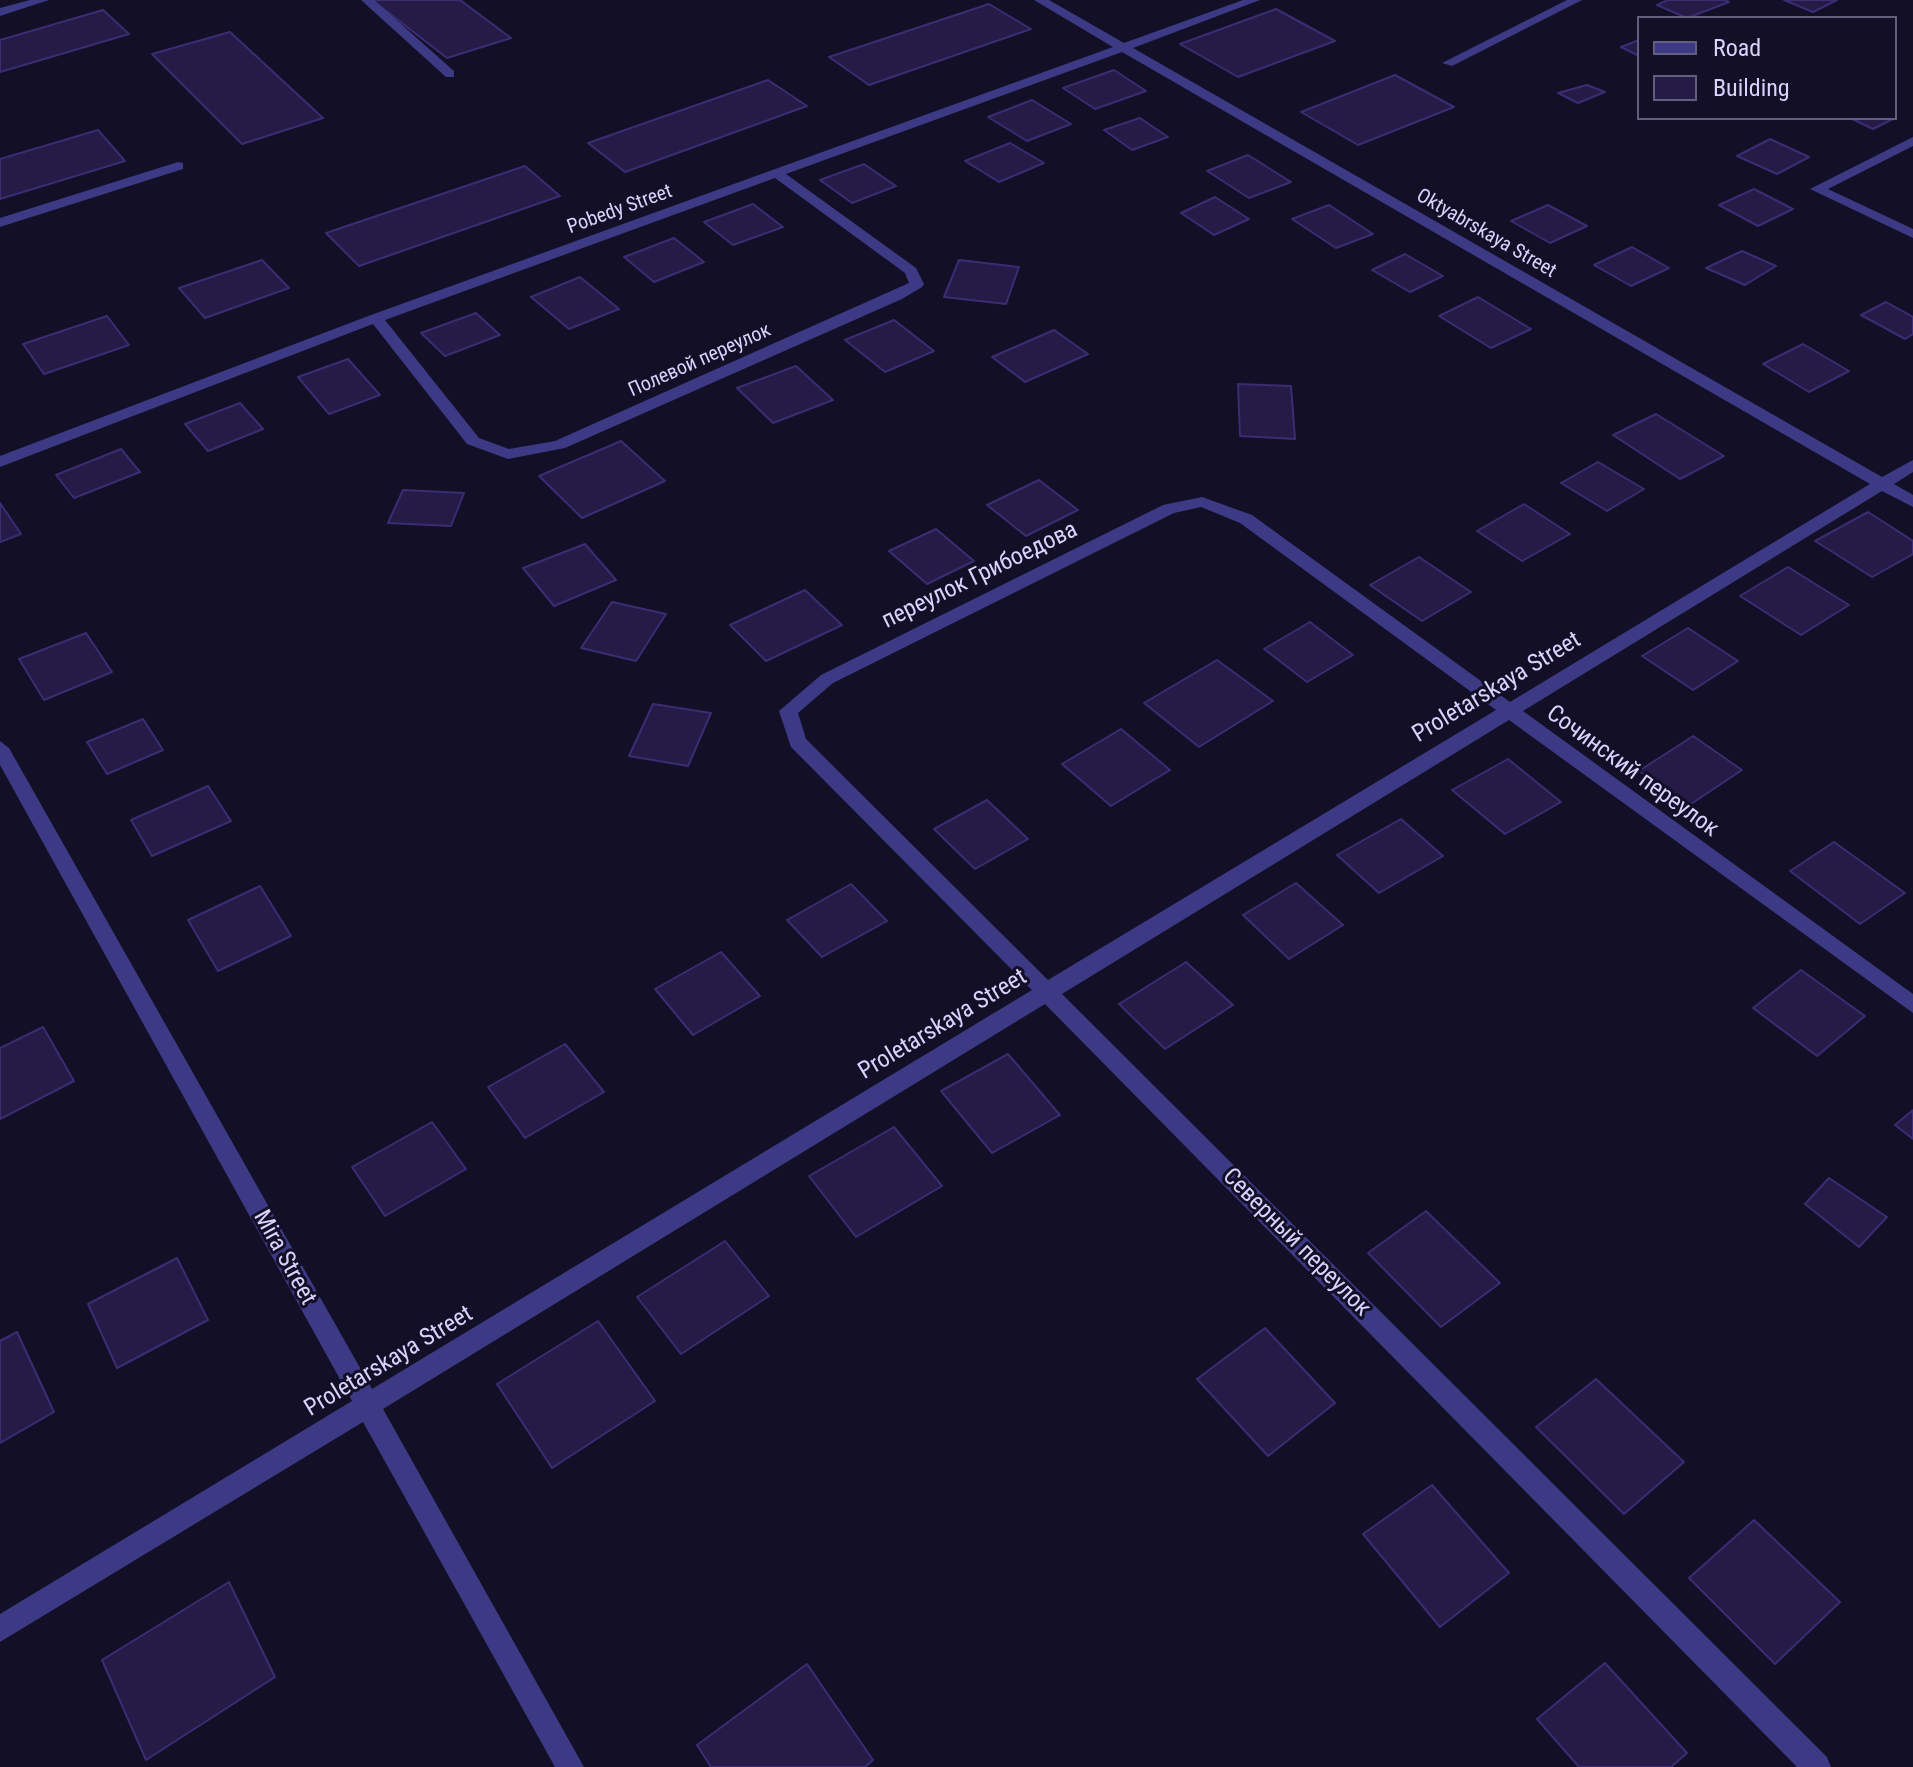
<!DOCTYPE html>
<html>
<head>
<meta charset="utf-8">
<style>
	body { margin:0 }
	#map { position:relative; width:1913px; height:1767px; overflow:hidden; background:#130f26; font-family:"Roboto Condensed",sans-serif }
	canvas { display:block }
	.legend { position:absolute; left:1637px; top:16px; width:260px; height:104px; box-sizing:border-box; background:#130f26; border:2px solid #625e7d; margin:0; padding:10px 14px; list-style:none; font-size:24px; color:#d9d4ff }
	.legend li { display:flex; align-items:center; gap:16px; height:40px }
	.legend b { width:40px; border:2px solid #625e7d }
</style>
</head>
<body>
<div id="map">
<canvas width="1913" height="1767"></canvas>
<ul class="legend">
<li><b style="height:10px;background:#3d3a85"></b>Road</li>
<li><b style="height:22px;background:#241b47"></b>Building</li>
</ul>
</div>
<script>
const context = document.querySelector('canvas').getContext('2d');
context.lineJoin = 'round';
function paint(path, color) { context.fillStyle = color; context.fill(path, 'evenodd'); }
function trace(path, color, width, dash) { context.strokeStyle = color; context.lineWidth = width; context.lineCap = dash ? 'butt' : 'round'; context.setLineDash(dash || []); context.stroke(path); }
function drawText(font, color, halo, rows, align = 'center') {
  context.font = font + ' "Roboto Condensed",sans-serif'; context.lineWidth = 6; context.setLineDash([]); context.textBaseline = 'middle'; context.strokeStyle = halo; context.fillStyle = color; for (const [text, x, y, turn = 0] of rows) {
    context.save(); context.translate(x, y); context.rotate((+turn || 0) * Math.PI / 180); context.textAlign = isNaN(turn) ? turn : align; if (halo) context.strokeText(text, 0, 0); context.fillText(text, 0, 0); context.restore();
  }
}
const building = new Path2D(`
	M 372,0 L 460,0 L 511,38 L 447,58 Z
	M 1668,0 L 1724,0 L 1729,2 L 1687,18 L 1657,5 Z
	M 1784,0 L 1837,0 L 1813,12 Z
	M 989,4 L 1031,29 L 869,85 L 829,57 Z
	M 1276,9 L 1335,41 L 1238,77 L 1180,44 Z
	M 103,10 L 129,34 L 0,72 L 0,40 Z
	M 230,32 L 323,118 L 242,144 L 152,54 Z
	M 1639,40 L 1639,56 L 1621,47 Z
	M 1114,70 L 1146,91 L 1095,109 L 1063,88 Z
	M 1395,75 L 1454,107 L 1358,145 L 1301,112 Z
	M 768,80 L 807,106 L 625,172 L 588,143 Z
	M 1587,85 L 1605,92 L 1578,103 L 1558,93 Z
	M 1032,100 L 1071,124 L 1027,141 L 988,117 Z
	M 1140,118 L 1168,137 L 1132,150 L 1104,130 Z
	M 1850,118 L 1895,118 L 1873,129 Z
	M 98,130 L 125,161 L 0,199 L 0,159 Z
	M 1770,139 L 1809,157 L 1777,174 L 1737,156 Z
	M 1010,143 L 1044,163 L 999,182 L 965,161 Z
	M 1248,155 L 1291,182 L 1249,198 L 1207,171 Z
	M 864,164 L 896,186 L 852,203 L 820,180 Z
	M 525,166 L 560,196 L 359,266 L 326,233 Z
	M 1754,189 L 1793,209 L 1758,226 L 1719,205 Z
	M 1215,197 L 1249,219 L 1214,235 L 1181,213 Z
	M 753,204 L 783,227 L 733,245 L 704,222 Z
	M 1329,205 L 1373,234 L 1336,248 L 1292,219 Z
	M 1548,205 L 1587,226 L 1550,243 L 1511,221 Z
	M 674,238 L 704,262 L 654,282 L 624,257 Z
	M 1632,247 L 1669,268 L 1631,286 L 1594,265 Z
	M 1742,251 L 1776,266 L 1745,285 L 1706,268 Z
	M 1405,254 L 1443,276 L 1410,292 L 1372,270 Z
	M 262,260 L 289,288 L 205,318 L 179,288 Z
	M 959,260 L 1019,267 L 1006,304 L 944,297 Z
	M 580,277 L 619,309 L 569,329 L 531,297 Z
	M 1478,297 L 1531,329 L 1491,348 L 1439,316 Z
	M 1886,302 L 1913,317 L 1913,334 L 1905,339 L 1861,315 Z
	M 476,313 L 500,335 L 445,356 L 421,333 Z
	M 107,316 L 129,345 L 44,374 L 23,344 Z
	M 894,320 L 934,351 L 885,372 L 845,340 Z
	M 1054,330 L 1088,354 L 1025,382 L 992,357 Z
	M 1803,344 L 1849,371 L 1809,392 L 1763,364 Z
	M 348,359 L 380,395 L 329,414 L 298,377 Z
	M 796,366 L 833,400 L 773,423 L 737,388 Z
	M 1238,384 L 1291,386 L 1295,439 L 1240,436 Z
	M 240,403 L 263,429 L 208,451 L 185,424 Z
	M 1656,414 L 1724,456 L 1680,479 L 1613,435 Z
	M 621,441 L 665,481 L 582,518 L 539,476 Z
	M 121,449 L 140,472 L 74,498 L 56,475 Z
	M 1598,462 L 1644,489 L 1607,511 L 1561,483 Z
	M 1039,480 L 1078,510 L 1026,536 L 987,505 Z
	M 403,490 L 464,493 L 451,526 L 388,523 Z
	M 0,503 L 21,534 L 0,542 Z
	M 1524,504 L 1570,534 L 1522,561 L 1477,531 Z
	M 1868,512 L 1913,541 L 1913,554 L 1872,577 L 1815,541 Z
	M 936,529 L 974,561 L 927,584 L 889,551 Z
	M 585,544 L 616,580 L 554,606 L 523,568 Z
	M 1419,557 L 1471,592 L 1422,621 L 1370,585 Z
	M 1788,567 L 1849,605 L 1801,635 L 1740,596 Z
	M 805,590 L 842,625 L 766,661 L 730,625 Z
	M 612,602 L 666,614 L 636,661 L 581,648 Z
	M 1310,622 L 1353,655 L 1307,682 L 1264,649 Z
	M 1688,628 L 1738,661 L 1693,690 L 1642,656 Z
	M 86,633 L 112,672 L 44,700 L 19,659 Z
	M 1217,660 L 1273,701 L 1199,747 L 1144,703 Z
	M 653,704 L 711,713 L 688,766 L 629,756 Z
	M 143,719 L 163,750 L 107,774 L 87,742 Z
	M 1121,729 L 1170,770 L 1111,806 L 1062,764 Z
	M 1693,736 L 1742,770 L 1688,806 L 1639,771 Z
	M 1508,759 L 1561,802 L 1505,834 L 1452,790 Z
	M 208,786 L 231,821 L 152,856 L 131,820 Z
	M 987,800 L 1028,839 L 975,869 L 934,829 Z
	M 1401,819 L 1443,856 L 1379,893 L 1337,855 Z
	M 1834,842 L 1905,893 L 1860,924 L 1790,871 Z
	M 1296,883 L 1343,925 L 1289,959 L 1243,915 Z
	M 851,884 L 887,921 L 822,957 L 787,920 Z
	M 260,886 L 291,936 L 218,971 L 188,920 Z
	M 721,952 L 760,996 L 693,1035 L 655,989 Z
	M 1186,962 L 1233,1005 L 1165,1049 L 1119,1004 Z
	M 1801,970 L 1865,1016 L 1817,1056 L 1753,1008 Z
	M 43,1027 L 74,1081 L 0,1119 L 0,1048 Z
	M 565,1044 L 604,1092 L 525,1138 L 488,1087 Z
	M 1008,1054 L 1060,1115 L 992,1153 L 941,1091 Z
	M 1913,1110 L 1913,1139 L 1895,1125 Z
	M 432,1122 L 466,1169 L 385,1216 L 352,1167 Z
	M 894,1127 L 942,1186 L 856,1237 L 809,1176 Z
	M 1829,1178 L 1887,1217 L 1859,1247 L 1805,1204 Z
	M 1426,1211 L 1500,1283 L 1441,1327 L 1368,1253 Z
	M 725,1241 L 769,1296 L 681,1354 L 637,1297 Z
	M 177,1258 L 208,1320 L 117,1368 L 88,1304 Z
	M 598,1321 L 655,1401 L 552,1468 L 497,1384 Z
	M 1265,1328 L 1335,1403 L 1268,1456 L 1197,1379 Z
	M 17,1332 L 54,1412 L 0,1443 L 0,1341 Z
	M 1596,1379 L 1684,1462 L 1624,1514 L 1536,1427 Z
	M 1432,1485 L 1509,1573 L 1440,1627 L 1363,1534 Z
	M 1754,1520 L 1840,1602 L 1775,1664 L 1689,1578 Z
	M 229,1582 L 275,1677 L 146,1760 L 102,1660 Z
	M 1605,1663 L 1687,1753 L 1671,1767 L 1579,1767 L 1537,1719 Z
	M 807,1664 L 873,1760 L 865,1767 L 711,1767 L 697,1745 Z`);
paint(building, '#241b47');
trace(building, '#3b2d73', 2);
paint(new Path2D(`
	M 361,0 L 374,0 L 454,71 L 454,77 L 446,77 Z
	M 1567,0 L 1582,0 L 1452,66 L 1442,63 Z
	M 178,162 L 183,163 L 183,169 L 0,227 L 0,218 Z`), '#3d3a85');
paint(new Path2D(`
	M 1034,0 L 1049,0 L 1124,43 L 1243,0 L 1260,0 L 1133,48 L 1882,477 L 1913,460 L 1913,472 L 1894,484 L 1913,495 L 1913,507 L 1882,491 L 1523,711 L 1913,994 L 1913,1013 L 1509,720 L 1062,994 L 1827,1757 L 1831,1767 L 1797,1767 L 1045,1004 L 383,1409 L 584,1767 L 555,1767 L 363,1422 L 0,1642 L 0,1614 L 352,1401 L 0,765 L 0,741 L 9,748 L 372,1389 L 1032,990 L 791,747 L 779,711 L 821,675 L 1163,505 L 1202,497 L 1252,515 L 1510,702 L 1870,484 L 1122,52 L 786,174 L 916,268 L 924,284 L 922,287 L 902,299 L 565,448 L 508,459 L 467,444 L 373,324 L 0,467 L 0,456 L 371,315 L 1113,47 ZM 775,178 L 905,273 L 909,283 L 555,441 L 509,449 L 479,438 L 385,320 ZM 1201,507 L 1240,523 L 1496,710 L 1048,980 L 806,739 L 798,713 L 833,683 L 1174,513 Z
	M 1913,137 L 1913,146 L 1828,189 L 1913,229 L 1913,238 L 1810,189 Z`), '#3d3a85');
paint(new Path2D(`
	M 30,0 L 49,0 L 0,16 L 0,8 Z`), '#3d3a85');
drawText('20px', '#d9d4ff', '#130f26', [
	["Pobedy Street",620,210,-20],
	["Oktyabrskaya Street",1486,234,30],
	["Полевой переулок",700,361,-24]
]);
drawText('24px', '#d9d4ff', '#130f26', [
	["переулок Грибоедова",980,576,-26],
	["Proletarskaya Street",1497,688,-31],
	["Сочинский переулок",1632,772,36],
	["Proletarskaya Street",943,1025,-31],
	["Северный переулок",1296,1243,45],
	["Mira Street",284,1258,61],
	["Proletarskaya Street",389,1362,-31]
]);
</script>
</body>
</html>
